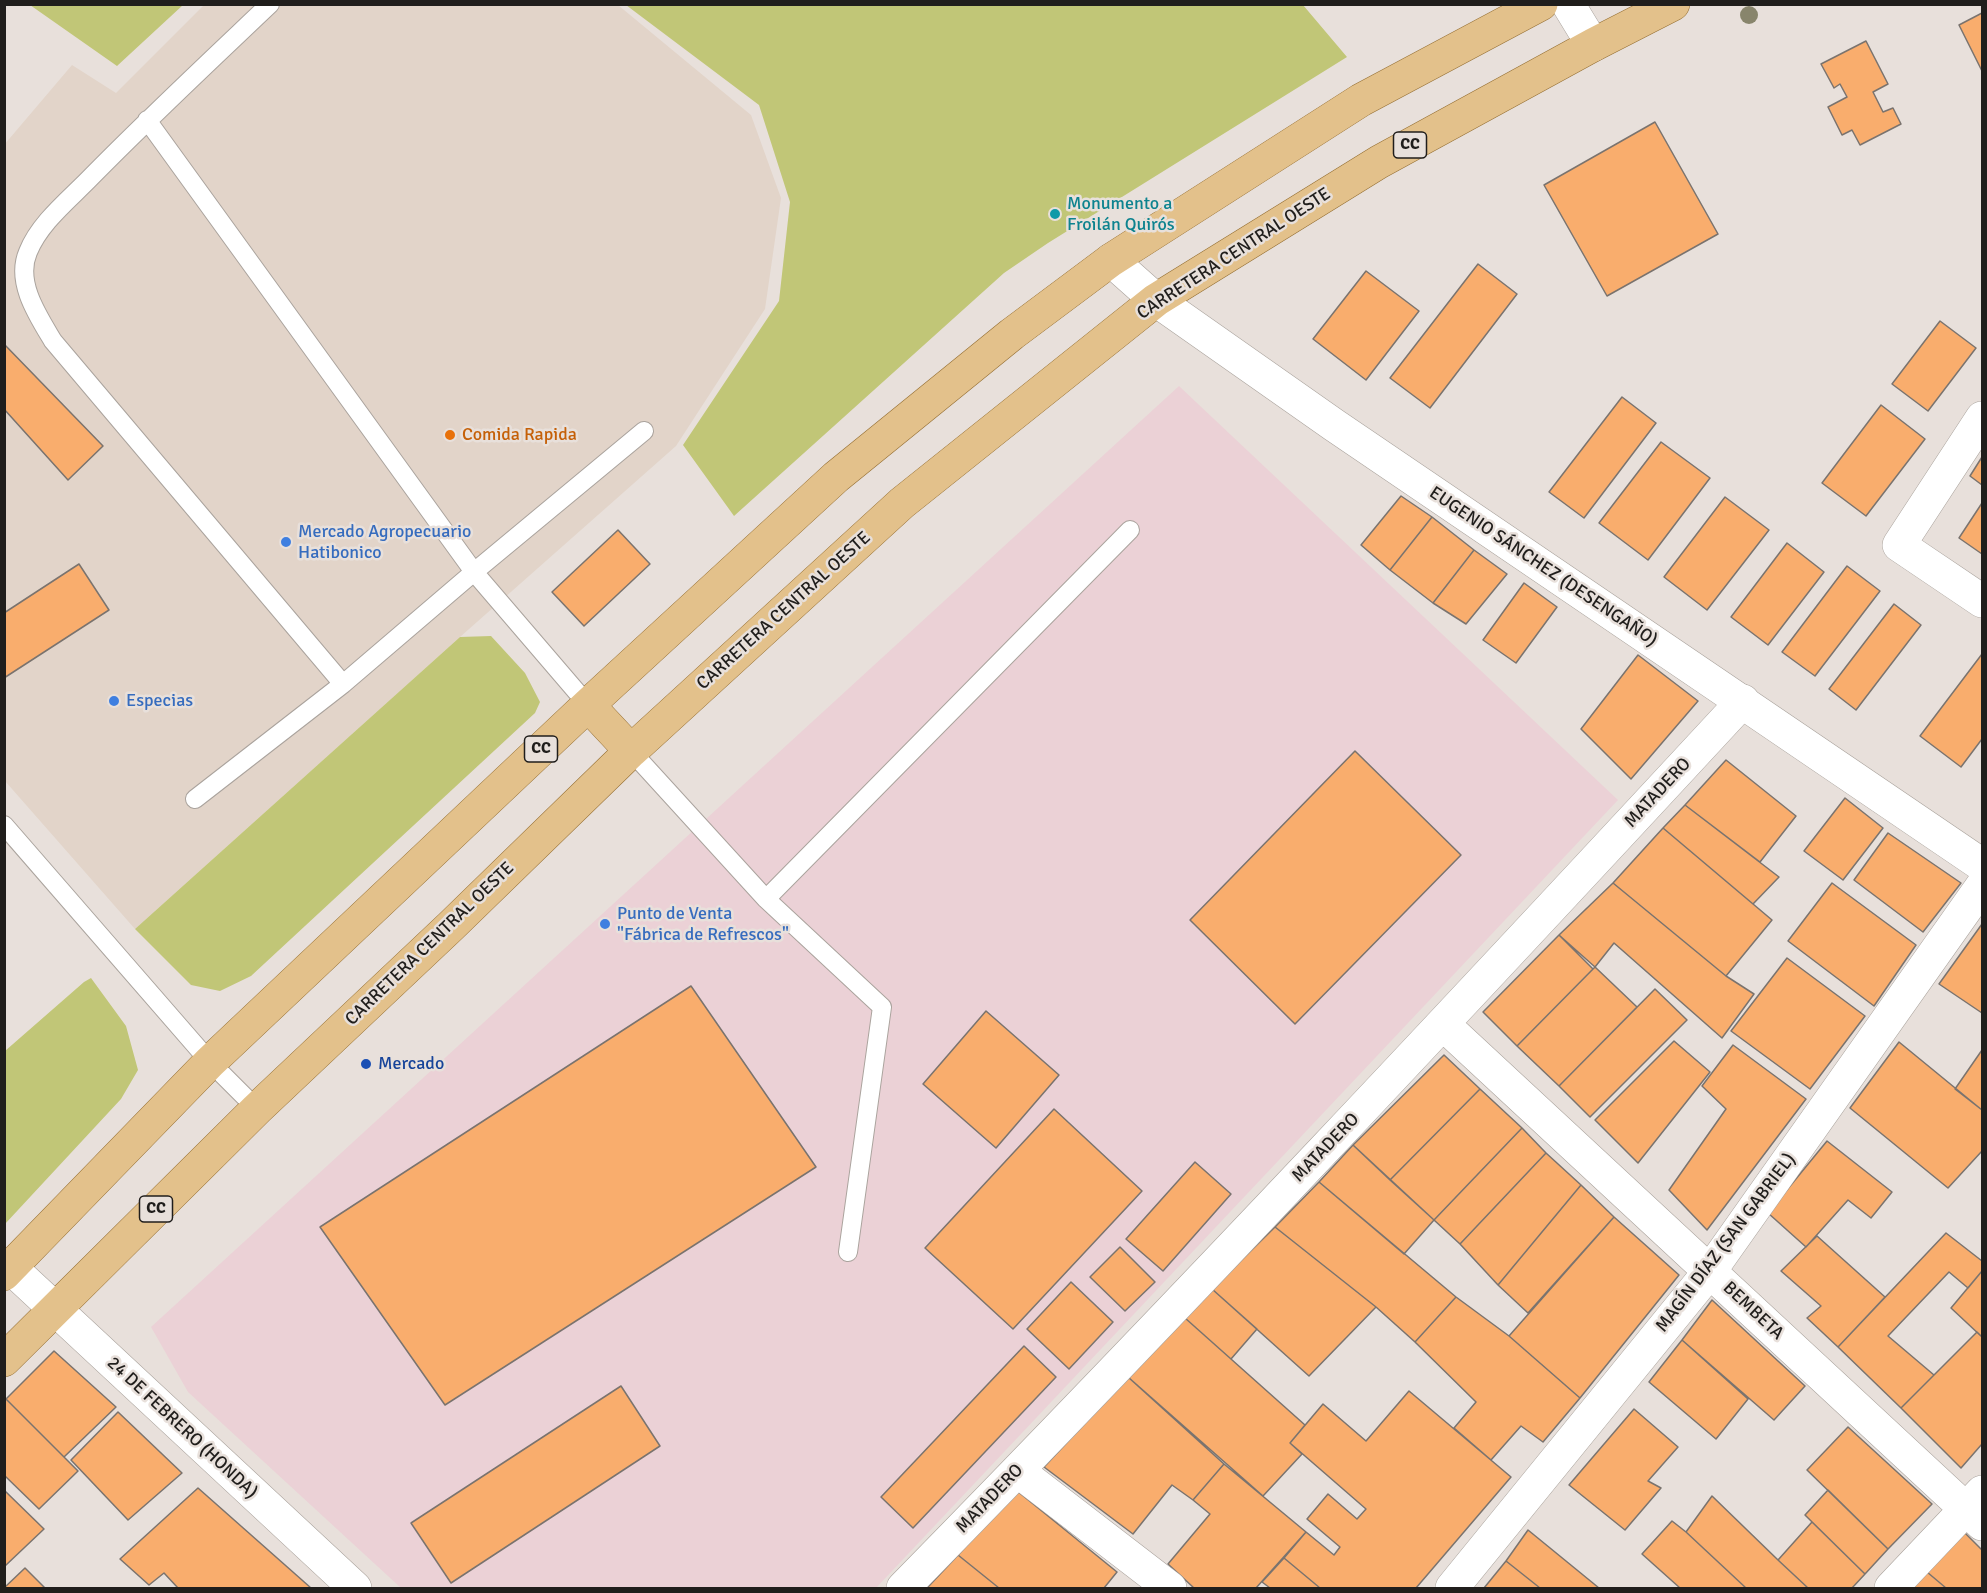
<!DOCTYPE html>
<html>
<head>
<meta charset="utf-8">
<style>
	body { margin:0 }
	#map { position:relative; width:1987px; height:1593px; overflow:hidden; background:#e8e0db; font-family:Signika,sans-serif }
	canvas { display:block }
	.frame { position:absolute; inset:0; border:6px solid #201e1c; pointer-events:none }
</style>
</head>
<body>
<div id="map">
<canvas width="1987" height="1593"></canvas>
<div class="frame"></div>
</div>
<script>
const context = document.querySelector('canvas').getContext('2d');
context.lineJoin = 'round';
function paint(path, color) { context.fillStyle = color; context.fill(path, 'evenodd'); }
function trace(path, color, width, dash) { context.strokeStyle = color; context.lineWidth = width; context.lineCap = dash ? 'butt' : 'round'; context.setLineDash(dash || []); context.stroke(path); }
function drawText(font, color, halo, rows, align = 'center') {
  context.font = font + ' Signika,sans-serif'; context.lineWidth = 5; context.setLineDash([]); context.textBaseline = 'middle'; context.strokeStyle = halo; context.fillStyle = color; for (const [text, x, y, turn = 0] of rows) {
    context.save(); context.translate(x, y); context.rotate((+turn || 0) * Math.PI / 180); context.textAlign = isNaN(turn) ? turn : align; if (halo) context.strokeText(text, 0, 0); context.fillText(text, 0, 0); context.restore();
  }
}
paint(new Path2D(`
	M 204,5 L 618,5 L 751,115 L 781,198 L 765,309 L 676,446 L 460,637 L 135,929 L 5,781 L 4,145 L 72,65 L 116,93 Z`), '#e2d4c9');
paint(new Path2D(`
	M 1179,386 L 1618,800 L 876,1588 L 401,1588 L 188,1392 L 151,1327 Z`), '#ebd1d6');
paint(new Path2D(`
	M 30,5 L 183,4 L 183,5 L 117,66 Z
	M 626,5 L 1303,5 L 1347,57 L 1048,243 L 1004,273 L 734,516 L 683,445 L 779,301 L 790,202 L 759,105 Z
	M 491,636 L 525,673 L 540,702 L 535,713 L 251,976 L 220,991 L 191,985 L 135,929 L 460,637 Z
	M 91,978 L 126,1026 L 138,1070 L 121,1099 L 5,1224 L 5,1051 L 84,982 Z`), '#c1c677');
const building = new Path2D(`
	M 1982,13 L 1982,71 L 1959,25 Z
	M 1866,41 L 1888,84 L 1873,92 L 1883,112 L 1893,108 L 1901,124 L 1860,145 L 1852,130 L 1842,135 L 1828,107 L 1847,97 L 1840,84 L 1834,88 L 1821,64 Z
	M 1655,122 L 1718,234 L 1607,296 L 1544,185 Z
	M 1478,264 L 1517,294 L 1430,408 L 1390,378 Z
	M 1366,271 L 1419,311 L 1366,380 L 1313,339 Z
	M 1940,321 L 1976,348 L 1928,411 L 1892,384 Z
	M 4,344 L 103,446 L 68,480 L 4,409 Z
	M 1622,397 L 1656,423 L 1584,518 L 1549,492 Z
	M 1881,405 L 1925,439 L 1866,516 L 1822,483 Z
	M 1661,442 L 1710,478 L 1648,560 L 1599,523 Z
	M 1982,457 L 1982,485 L 1970,476 Z
	M 1401,496 L 1432,517 L 1390,570 L 1361,545 Z
	M 1725,497 L 1769,530 L 1707,610 L 1664,577 Z
	M 1982,503 L 1982,554 L 1959,538 Z
	M 1432,517 L 1474,550 L 1433,603 L 1390,570 Z
	M 618,530 L 650,564 L 584,626 L 552,592 Z
	M 1787,543 L 1824,572 L 1768,645 L 1731,617 Z
	M 1474,550 L 1507,574 L 1466,624 L 1433,603 Z
	M 79,564 L 109,610 L 4,678 L 4,613 Z
	M 1847,566 L 1880,591 L 1815,676 L 1782,652 Z
	M 1524,583 L 1557,607 L 1516,663 L 1483,640 Z
	M 1894,604 L 1921,625 L 1856,710 L 1829,689 Z
	M 1982,654 L 1982,739 L 1961,767 L 1920,736 Z
	M 1638,655 L 1698,701 L 1631,779 L 1581,729 Z
	M 1355,751 L 1461,855 L 1295,1024 L 1190,920 Z
	M 1726,760 L 1796,816 L 1760,862 L 1685,805 Z
	M 1845,798 L 1883,828 L 1843,880 L 1804,851 Z
	M 1685,805 L 1779,877 L 1753,904 L 1663,828 Z
	M 1663,828 L 1772,920 L 1726,976 L 1613,883 Z
	M 1888,833 L 1961,883 L 1923,932 L 1854,880 Z
	M 1613,883 L 1726,976 L 1754,994 L 1722,1038 L 1614,943 L 1595,967 L 1559,935 Z
	M 1832,883 L 1916,945 L 1874,1006 L 1788,941 Z
	M 1982,924 L 1982,1013 L 1939,984 Z
	M 1559,935 L 1593,969 L 1517,1046 L 1483,1012 Z
	M 1787,958 L 1865,1016 L 1810,1089 L 1731,1031 Z
	M 1595,967 L 1637,1007 L 1559,1086 L 1517,1046 Z
	M 691,986 L 816,1167 L 445,1405 L 320,1227 Z
	M 1655,989 L 1687,1020 L 1590,1117 L 1559,1086 Z
	M 986,1011 L 1059,1075 L 996,1148 L 923,1084 Z
	M 1674,1041 L 1710,1072 L 1638,1163 L 1595,1120 Z
	M 1899,1042 L 1982,1110 L 1982,1151 L 1948,1188 L 1850,1108 Z
	M 1733,1045 L 1806,1099 L 1707,1230 L 1669,1190 L 1726,1109 L 1702,1086 Z
	M 1982,1050 L 1982,1110 L 1955,1089 Z
	M 1444,1055 L 1480,1089 L 1390,1180 L 1353,1145 Z
	M 1480,1089 L 1522,1128 L 1434,1220 L 1390,1180 Z
	M 1054,1109 L 1142,1191 L 1013,1329 L 925,1248 Z
	M 1522,1128 L 1546,1153 L 1460,1244 L 1434,1220 Z
	M 1827,1141 L 1892,1192 L 1871,1218 L 1848,1200 L 1806,1247 L 1768,1213 Z
	M 1353,1145 L 1434,1220 L 1404,1254 L 1319,1182 Z
	M 1546,1153 L 1581,1185 L 1498,1285 L 1460,1244 Z
	M 1195,1162 L 1231,1194 L 1163,1271 L 1126,1239 Z
	M 1319,1182 L 1456,1297 L 1415,1342 L 1376,1307 L 1275,1227 Z
	M 1581,1185 L 1614,1217 L 1528,1313 L 1498,1285 Z
	M 1614,1217 L 1679,1275 L 1580,1398 L 1509,1336 Z
	M 1275,1227 L 1376,1307 L 1309,1376 L 1212,1289 Z
	M 1946,1233 L 1982,1261 L 1982,1271 L 1968,1288 L 1949,1272 L 1888,1336 L 1934,1375 L 1901,1408 L 1838,1347 Z
	M 1817,1236 L 1885,1297 L 1838,1347 L 1807,1318 L 1821,1306 L 1781,1271 Z
	M 1120,1247 L 1155,1282 L 1125,1311 L 1090,1277 Z
	M 1982,1271 L 1982,1337 L 1951,1308 Z
	M 1071,1282 L 1113,1322 L 1069,1369 L 1027,1329 Z
	M 1212,1289 L 1257,1329 L 1231,1359 L 1185,1318 Z
	M 1456,1297 L 1509,1336 L 1580,1398 L 1543,1442 L 1521,1426 L 1491,1460 L 1454,1428 L 1476,1402 L 1415,1342 Z
	M 1712,1300 L 1805,1386 L 1774,1420 L 1682,1340 Z
	M 1185,1318 L 1305,1425 L 1290,1443 L 1302,1454 L 1263,1496 L 1128,1377 Z
	M 1977,1332 L 1982,1337 L 1982,1444 L 1961,1468 L 1901,1408 Z
	M 1682,1340 L 1748,1399 L 1716,1439 L 1649,1382 Z
	M 1024,1346 L 1056,1377 L 913,1528 L 881,1497 Z
	M 54,1351 L 116,1407 L 64,1457 L 6,1399 Z
	M 1128,1377 L 1224,1464 L 1193,1500 L 1172,1485 L 1133,1534 L 1044,1467 Z
	M 621,1386 L 660,1446 L 451,1583 L 411,1523 Z
	M 1409,1391 L 1511,1477 L 1416,1588 L 1320,1588 L 1284,1558 L 1306,1532 L 1334,1555 L 1340,1547 L 1307,1519 L 1328,1494 L 1357,1519 L 1366,1509 L 1290,1443 L 1323,1404 L 1366,1441 Z
	M 6,1399 L 78,1471 L 39,1509 L 4,1475 L 4,1401 Z
	M 1634,1409 L 1678,1447 L 1648,1481 L 1661,1488 L 1625,1530 L 1569,1485 Z
	M 118,1412 L 182,1473 L 128,1520 L 71,1460 Z
	M 1848,1427 L 1932,1504 L 1888,1549 L 1807,1470 Z
	M 1224,1464 L 1306,1532 L 1256,1588 L 1194,1588 L 1168,1564 L 1210,1514 L 1193,1500 Z
	M 198,1488 L 311,1588 L 178,1588 L 164,1573 L 149,1585 L 120,1559 Z
	M 4,1490 L 44,1529 L 5,1566 L 4,1566 Z
	M 1016,1490 L 1117,1572 L 1104,1588 L 999,1588 L 958,1555 Z
	M 1828,1490 L 1888,1549 L 1865,1574 L 1805,1515 Z
	M 1712,1496 L 1778,1560 L 1808,1588 L 1746,1588 L 1686,1532 Z
	M 1672,1521 L 1686,1532 L 1746,1588 L 1680,1588 L 1642,1554 Z
	M 1812,1522 L 1865,1574 L 1852,1588 L 1808,1588 L 1778,1560 Z
	M 1528,1530 L 1599,1588 L 1540,1588 L 1506,1561 Z
	M 1963,1531 L 1982,1550 L 1982,1588 L 1946,1588 L 1927,1572 Z
	M 958,1555 L 999,1588 L 927,1588 Z
	M 1284,1558 L 1320,1588 L 1270,1588 L 1262,1582 Z
	M 1506,1561 L 1540,1588 L 1484,1588 Z
	M 25,1568 L 45,1588 L 4,1588 Z
	M 1927,1572 L 1946,1588 L 1912,1588 Z`);
paint(building, '#f9ad6d');
trace(building, '#7a736e', 1.5);
const lane = new Path2D(`
	M 270,4 C 210,61 150,117 92,176 C 70,199 40,222 28,252 C 15,282 38,316 53,341 L 343,684 L 474,572 L 644,431
	M 147,120 L 474,572 L 588,705
	M 631,751 L 766,899 L 882,1007 L 848,1252
	M 195,799 L 343,684
	M 4,825 L 210,1062 L 257,1109
	M 766,899 L 1130,530`);
const street = new Path2D(`
	M 1568,4 L 1593,45
	M 1982,418 L 1899,545 L 1982,601
	M 1444,1025 L 1982,1524
	M 10,1267 L 355,1588
	M 1018,1471 L 1170,1588
	M 903,1588 C 1188,1297 1466,1000 1743,701
	M 1452,1588 L 1710,1271 L 1982,886
	M 1891,1588 L 1982,1492`);
const secondary = new Path2D(`
	M 1111,260 L 1156,300 L 1334,425 L 1982,865`);
const primary = new Path2D(`
	M 588,705 L 631,751
	M 4,1274 L 210,1062 L 588,705 L 836,477 L 1012,334 L 1111,260 L 1361,100 L 1541,4
	M 4,1360 L 257,1109 L 451,926 L 631,751 L 902,503 L 1156,300 L 1379,162 L 1593,45 L 1673,4`);
trace(lane, '#aaa39d', 20);
trace(street, '#aaa39d', 34);
trace(secondary, '#aaa39d', 34);
trace(primary, '#936d31', 34);
trace(lane, '#fff', 18);
trace(street, '#fff', 33);
trace(secondary, '#fff', 33);
trace(primary, '#e3c18b', 33);
context.fillStyle = '#88856c';
for (const [x, y] of [
	[1749,15]
]) { context.beginPath(); context.arc(x, y, 9, 0, 2 * Math.PI); context.fill(); }
for (const [x, y, r, color] of [
	[1055,214,6,"#0f9aa8"],
	[450,435,6,"#e8710a"],
	[286,542,6,"#3f7fe0"],
	[114,701,6,"#3f7fe0"],
	[605,924,6,"#3f7fe0"],
	[366,1064,6,"#1a4fb4"]
]) { const dot = new Path2D(); dot.arc(x, y, r, 0, 2 * Math.PI); context.fillStyle = color; context.fill(dot); trace(dot, '#e8e0db', 2); }
for (const [x, y, w] of [
	[1410,145,33],
	[541,749,33],
	[156,1209,33]
]) { const box = new Path2D(); box.roundRect(x - w / 2, y - 13, w, 26, 4.5); context.fillStyle = '#e8e0db'; context.fill(box); trace(box, '#201e1c', 1.5); }
drawText('bold 16px', '#201e1c', null, [
	["CC",1410,145],
	["CC",541,749],
	["CC",156,1209]
]);
drawText('18px', '#0d838f', '#e8e0db', [
	["Monumento a",1067,204],
	["Froilán Quirós",1067,225]
], 'left');
drawText('18px', '#201e1c', '#e8e0db', [
	["CARRETERA CENTRAL OESTE",1234,254,-33],
	["EUGENIO SÁNCHEZ (DESENGAÑO)",1543,567,34],
	["CARRETERA CENTRAL OESTE",784,611,-42],
	["MATADERO",1658,793,-47],
	["CARRETERA CENTRAL OESTE",430,944,-44],
	["MATADERO",1326,1148,-46],
	["MAGÍN DÍAZ (SAN GABRIEL)",1726,1243,-53],
	["BEMBETA",1753,1311,43],
	["24 DE FEBRERO (HONDA)",182,1428,43],
	["MATADERO",990,1499,-46]
]);
drawText('18px', '#c56008', '#e8e0db', [
	["Comida Rapida",462,435]
], 'left');
drawText('18px', '#366cbe', '#e8e0db', [
	["Mercado Agropecuario",298,532],
	["Hatibonico",298,553],
	["Especias",126,701],
	["Punto de Venta",617,914],
	["\"Fábrica de Refrescos\"",617,935]
], 'left');
drawText('18px', '#164399', '#e8e0db', [
	["Mercado",378,1064]
], 'left');
</script>
</body>
</html>
